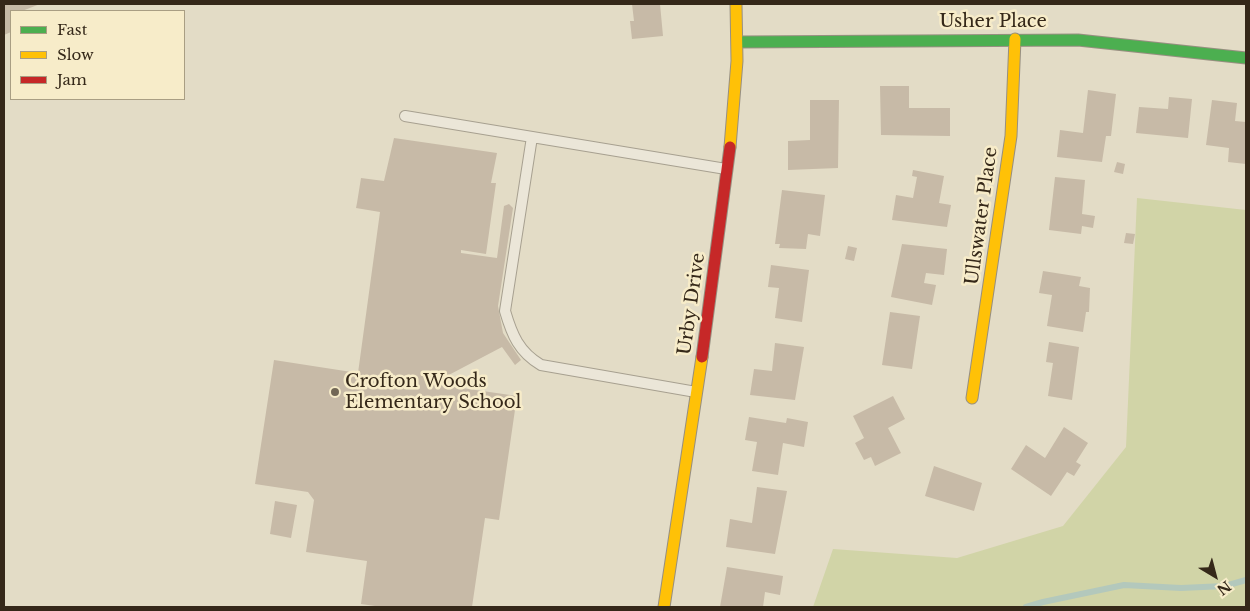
<!DOCTYPE html>
<html>
<head>
<meta charset="utf-8">
<style>
	body { margin:0 }
	#map { position:relative; width:1250px; height:611px; overflow:hidden; background:#e3dcc6; font-family:"Libre Baskerville",serif }
	canvas { display:block }
	.frame { position:absolute; inset:0; border:5px solid #352819; pointer-events:none }
	.legend { position:absolute; left:10px; top:10px; width:175px; height:90px; box-sizing:border-box; background:#f7ecc9; border:1px solid #a99e83; margin:0; padding:6px 9px; list-style:none; font-size:15px; color:#352819 }
	.legend li { display:flex; align-items:center; gap:10px; height:25px }
	.legend b { width:25px; border:1px solid #a99e83 }
	.north { position:absolute; left:1190px; top:551px; width:50px; height:50px; -webkit-text-stroke:4px #f7ecc9; paint-order:stroke; rotate:143deg; font-size:14px; font-weight:700; line-height:20px; text-align:center; color:#352819 }
	.north::after { content:''; display:block; margin:auto; width:18px; height:22px; background:#352819; clip-path:polygon(50% 0,100% 100%,50% 72%,0 100%) }
</style>
</head>
<body>
<div id="map">
<canvas width="1250" height="611"></canvas>
<div class="frame"></div>
<ul class="legend">
<li><b style="height:6px;background:#4caf50"></b>Fast</li>
<li><b style="height:6px;background:#ffc107"></b>Slow</li>
<li><b style="height:6px;background:#c62828"></b>Jam</li>
</ul>
<div class="north">N</div>
</div>
<script>
const context = document.querySelector('canvas').getContext('2d');
context.lineJoin = 'round';
function paint(path, color) { context.fillStyle = color; context.fill(path, 'evenodd'); }
function trace(path, color, width, dash) { context.strokeStyle = color; context.lineWidth = width; context.lineCap = dash ? 'butt' : 'round'; context.setLineDash(dash || []); context.stroke(path); }
function drawText(font, color, halo, rows, align = 'center') {
  context.font = font + ' "Libre Baskerville",serif'; context.lineWidth = 5; context.setLineDash([]); context.textBaseline = 'middle'; context.strokeStyle = halo; context.fillStyle = color; for (const [text, x, y, turn = 0] of rows) {
    context.save(); context.translate(x, y); context.rotate((+turn || 0) * Math.PI / 180); context.textAlign = isNaN(turn) ? turn : align; if (halo) context.strokeText(text, 0, 0); context.fillText(text, 0, 0); context.restore();
  }
}
paint(new Path2D(`
	M 1137,198 L 1246,210 L 1246,607 L 813,607 L 833,549 L 957,558 L 1063,526 L 1126,447 Z`), '#d1d4a7');
trace(new Path2D(`
	M 1026,607 L 1043,602 L 1124,585 L 1181,588 L 1225,586 L 1246,580`), '#b3c8bc', 6);
paint(new Path2D(`
	M 4,4 L 40,4 L 22,11 L 11,11 L 11,32 L 4,35 Z
	M 632,4 L 660,4 L 663,36 L 632,39 L 630,21 L 634,21 Z
	M 880,86 L 909,86 L 909,108 L 950,108 L 950,136 L 881,135 Z
	M 1088,90 L 1116,94 L 1111,136 L 1106,136 L 1102,162 L 1057,157 L 1060,130 L 1083,133 Z
	M 1169,97 L 1192,99 L 1188,138 L 1136,133 L 1139,107 L 1168,109 Z
	M 810,100 L 839,100 L 838,168 L 788,170 L 788,141 L 810,140 Z
	M 1212,100 L 1237,103 L 1235,121 L 1246,122 L 1246,164 L 1228,162 L 1229,148 L 1206,145 Z
	M 394,138 L 497,153 L 491,183 L 496,183 L 486,254 L 461,250 L 461,253 L 497,258 L 504,206 L 509,204 L 513,208 L 498,306 L 503,333 L 521,360 L 515,365 L 502,347 L 443,378 L 441,385 L 517,396 L 499,520 L 485,518 L 472,607 L 382,607 L 361,604 L 367,561 L 306,552 L 314,500 L 308,492 L 255,484 L 274,360 L 358,373 L 380,212 L 356,208 L 357,203 L 361,178 L 384,181 Z
	M 1117,162 L 1125,164 L 1123,174 L 1114,172 Z
	M 913,170 L 944,176 L 939,203 L 951,205 L 947,227 L 892,220 L 896,195 L 913,198 L 917,177 L 912,176 Z
	M 1055,177 L 1085,180 L 1082,214 L 1095,216 L 1093,228 L 1082,226 L 1081,234 L 1049,230 Z
	M 782,190 L 825,195 L 820,236 L 808,234 L 806,249 L 779,248 L 780,244 L 775,244 Z
	M 1126,233 L 1135,234 L 1133,244 L 1124,243 Z
	M 902,244 L 947,249 L 944,275 L 926,273 L 924,283 L 936,285 L 932,305 L 891,297 Z
	M 848,246 L 857,248 L 854,261 L 845,259 Z
	M 771,265 L 809,270 L 802,322 L 775,318 L 779,288 L 768,287 Z
	M 1043,271 L 1081,277 L 1079,286 L 1090,288 L 1089,312 L 1086,312 L 1083,332 L 1047,326 L 1052,295 L 1039,293 Z
	M 890,312 L 920,316 L 912,369 L 882,365 Z
	M 1049,342 L 1079,347 L 1072,400 L 1048,396 L 1053,363 L 1046,362 Z
	M 775,343 L 804,347 L 795,400 L 750,395 L 754,369 L 772,371 Z
	M 893,396 L 905,419 L 888,428 L 901,453 L 875,466 L 871,457 L 864,460 L 855,443 L 864,438 L 853,416 Z
	M 749,417 L 786,423 L 787,418 L 808,422 L 804,447 L 783,443 L 778,475 L 752,471 L 757,442 L 745,440 Z
	M 1064,427 L 1088,443 L 1076,462 L 1081,465 L 1074,476 L 1067,472 L 1051,496 L 1011,469 L 1026,445 L 1045,458 Z
	M 934,466 L 982,483 L 974,511 L 925,496 Z
	M 757,487 L 787,491 L 775,554 L 726,547 L 730,519 L 752,523 Z
	M 275,501 L 297,505 L 291,538 L 270,534 Z
	M 727,567 L 783,576 L 780,595 L 765,592 L 763,607 L 720,607 Z`), '#c7baa7');
const lane = new Path2D(`
	M 405,116 L 726,169
	M 532,137 L 505,311 C 512,335 519,352 541,365 L 696,392`);
const fast = new Path2D(`
	M 739,42 L 1078,40 L 1246,58`);
const slow = new Path2D(`
	M 730,147 L 737,61 L 736,4
	M 972,398 L 1011,136 L 1015,39
	M 664,607 L 702,357`);
const jam = new Path2D(`
	M 702,357 L 730,147`);
trace(lane, '#a7a090', 12);
trace(fast, '#978f80', 13);
trace(slow, '#978f80', 13);
trace(jam, '#978f80', 13);
trace(lane, '#ebe6d8', 10);
trace(fast, '#4caf50', 11);
trace(slow, '#ffc107', 11);
trace(jam, '#c62828', 11);
for (const [x, y, r, color] of [
	[335,392,5,"#726756"]
]) { const dot = new Path2D(); dot.arc(x, y, r, 0, 2 * Math.PI); context.fillStyle = color; context.fill(dot); trace(dot, '#f7ecc9', 2); }
drawText('18px', '#352819', '#f7ecc9', [
	["Usher Place",993,22],
	["Ullswater Place",982,216,-82],
	["Urby Drive",692,304,-82]
]);
drawText('18px', '#352819', '#f7ecc9', [
	["Crofton Woods",345,382],
	["Elementary School",345,403]
], 'left');
</script>
</body>
</html>
